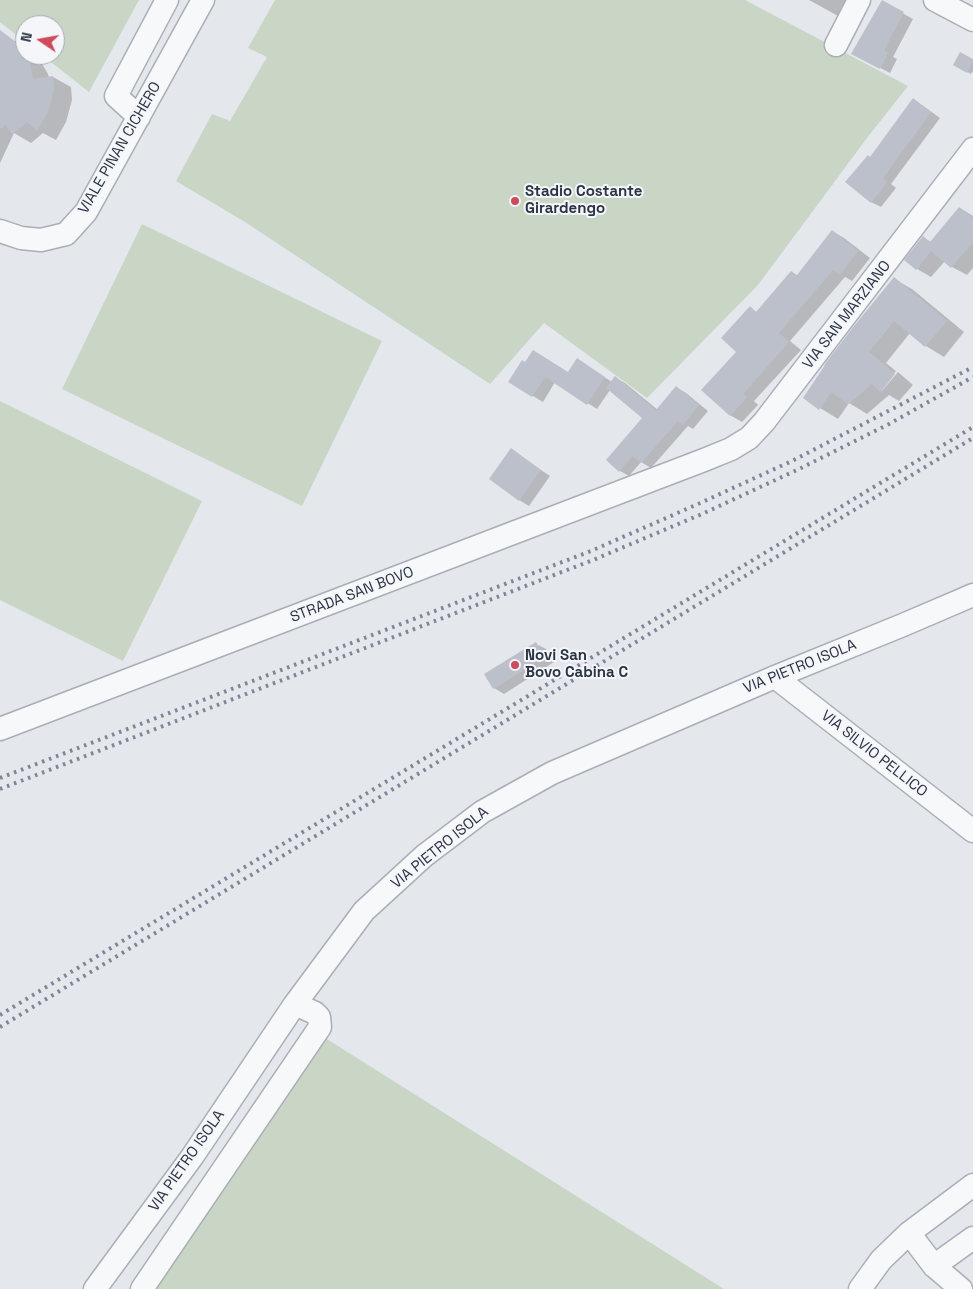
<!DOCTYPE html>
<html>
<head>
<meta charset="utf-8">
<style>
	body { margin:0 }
	#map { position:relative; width:973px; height:1289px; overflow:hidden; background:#e4e7ec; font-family:"Space Grotesk",sans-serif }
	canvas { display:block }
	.north { position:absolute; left:15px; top:15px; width:50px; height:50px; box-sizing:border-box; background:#f4f6f9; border:1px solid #a4a8b1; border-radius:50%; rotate:282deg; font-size:14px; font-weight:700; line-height:20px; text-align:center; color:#2b3445 }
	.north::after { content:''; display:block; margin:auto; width:18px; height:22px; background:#d1495b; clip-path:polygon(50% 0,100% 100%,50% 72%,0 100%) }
</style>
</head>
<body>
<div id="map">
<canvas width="973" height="1289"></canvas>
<div class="north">N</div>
</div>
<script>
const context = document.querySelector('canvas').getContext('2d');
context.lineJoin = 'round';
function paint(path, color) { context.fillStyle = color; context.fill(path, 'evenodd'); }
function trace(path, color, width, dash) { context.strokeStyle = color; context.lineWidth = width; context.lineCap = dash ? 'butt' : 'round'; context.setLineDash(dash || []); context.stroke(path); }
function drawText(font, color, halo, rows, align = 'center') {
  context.font = font + ' "Space Grotesk",sans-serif'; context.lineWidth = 4; context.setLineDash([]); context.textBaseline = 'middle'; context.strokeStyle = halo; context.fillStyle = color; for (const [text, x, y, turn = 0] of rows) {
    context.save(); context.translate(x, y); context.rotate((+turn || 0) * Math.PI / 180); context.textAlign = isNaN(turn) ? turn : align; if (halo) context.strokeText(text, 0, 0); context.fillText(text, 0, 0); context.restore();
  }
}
paint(new Path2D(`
	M 0,0 L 139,0 L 89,92 L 42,55 L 55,55 L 55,25 L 25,25 L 25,42 L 0,22 Z
	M 275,0 L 745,0 L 908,86 L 867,138 L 758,285 L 647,398 L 544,323 L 490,384 L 245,222 L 176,181 L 212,114 L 230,121 L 267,57 L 248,48 Z
	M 142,224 L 382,341 L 302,506 L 62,389 Z
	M 0,401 L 202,501 L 123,661 L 0,600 Z
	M 322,1036 L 724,1289 L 147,1289 Z`), '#c9d6c5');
paint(new Path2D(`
	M 809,0 L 847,0 L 838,16 Z
	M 882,2 L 913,19 L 893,57 L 897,59 L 890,73 L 863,59 Z
	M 0,33 L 25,47 L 25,55 L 36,55 L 38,57 L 48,74 L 49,78 L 53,77 L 71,87 L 72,100 L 66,122 L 56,140 L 43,133 L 31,143 L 14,133 L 0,163 Z
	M 973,60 L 973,71 L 971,74 L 955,65 Z
	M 922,105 L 940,118 L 891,184 L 896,188 L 881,207 L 871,202 L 871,158 Z
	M 960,208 L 973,216 L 973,268 L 967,275 L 952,267 L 945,261 L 931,277 L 917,269 L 923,238 L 932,242 Z
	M 832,231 L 844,238 L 870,258 L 852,281 L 845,277 L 790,341 L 801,350 L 754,401 L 758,405 L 742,422 L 730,415 L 703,390 L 738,351 L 750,308 L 758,313 L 798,276 Z
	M 894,279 L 912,289 L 964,332 L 944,357 L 926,346 L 910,333 L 886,363 L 896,371 L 879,391 L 882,391 L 898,372 L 913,385 L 899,401 L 889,395 L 867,414 L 849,403 L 838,419 L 820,408 Z
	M 587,366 L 612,382 L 616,378 L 625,383 L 658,410 L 677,388 L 686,393 L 708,411 L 693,429 L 688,426 L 651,468 L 641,462 L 629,476 L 620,471 L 644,418 L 610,390 L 597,409 L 555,382 L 543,402 L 510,382 L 568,374 Z
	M 511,450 L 550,476 L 529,506 L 519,500 Z
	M 536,644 L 546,649 L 554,662 L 504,694 L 494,688 Z`), '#0003');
paint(new Path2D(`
	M 882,0 L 904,12 L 884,50 L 888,53 L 880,69 L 851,54 Z
	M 0,30 L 20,45 L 30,63 L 33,79 L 53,76 L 54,90 L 48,112 L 37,131 L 27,122 L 12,134 L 6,125 L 0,129 Z
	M 960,52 L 973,59 L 973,61 L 967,73 L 953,65 Z
	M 913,98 L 931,112 L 883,178 L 887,182 L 871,203 L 845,182 L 868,155 L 870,157 Z
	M 959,207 L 973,218 L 973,242 L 951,268 L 931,251 L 916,270 L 904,260 L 923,236 L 930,242 Z
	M 832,230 L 858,251 L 840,275 L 833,270 L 779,333 L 789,342 L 743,394 L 747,397 L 730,416 L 701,390 L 736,352 L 721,338 L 750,306 L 756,312 L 791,271 L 797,275 Z
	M 894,277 L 947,321 L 925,347 L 894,321 L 869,352 L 895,374 L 881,392 L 872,384 L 848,404 L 831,392 L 819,410 L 803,398 L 825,365 L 824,365 L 854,326 Z
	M 533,350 L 568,372 L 577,358 L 605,377 L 587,405 L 545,377 L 532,397 L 508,382 L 522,360 L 525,362 Z
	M 615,376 L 656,410 L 676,386 L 699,405 L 683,425 L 678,421 L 641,463 L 632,456 L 619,472 L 606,460 L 642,418 L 606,388 Z
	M 511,448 L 541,470 L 519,501 L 489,479 Z
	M 536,642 L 545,657 L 493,689 L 484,674 Z`), '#bbc0ca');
const minor = new Path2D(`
	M 935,0 L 973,20
	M 836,45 L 859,0
	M 139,117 L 116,96 L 167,0
	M 0,231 L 21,238 L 41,240 L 66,234 L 86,212 L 203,0
	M 775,677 L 973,831
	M 0,729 L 704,460 L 731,449 L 749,438 L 764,422 L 973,149
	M 909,1233 L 934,1266 L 961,1289
	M 934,1266 L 973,1238
	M 95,1289 L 192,1157 L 295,1004 L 364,911 L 424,856 L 482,812 L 552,773 L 775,677 L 903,625 L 973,595
	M 142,1289 L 320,1027 L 319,1017 L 315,1013 L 295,1004
	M 860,1289 L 881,1260 L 909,1233 L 973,1185`);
trace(minor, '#a9aeb7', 25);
trace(minor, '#f7f8fa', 22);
trace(new Path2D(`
	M 0,778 L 591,551 L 698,504 L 792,461 L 973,367
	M 0,789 L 593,560 L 702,514 L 797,470 L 889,424 L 973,377
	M 0,1015 L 973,427
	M 0,1027 L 973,438`), '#7d8696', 4, [2.5, 5]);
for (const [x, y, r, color] of [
	[515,201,5,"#d1495b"],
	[515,665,5,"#d1495b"]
]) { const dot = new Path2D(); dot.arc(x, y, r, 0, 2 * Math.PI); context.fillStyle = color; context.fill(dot); trace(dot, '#f4f6f9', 2); }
drawText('15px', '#2b3445', '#f4f6f9', [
	["VIALE PINAN CICHERO",120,148,-60],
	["VIA SAN MARZIANO",847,315,-52],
	["STRADA SAN BOVO",352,595,-21],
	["VIA PIETRO ISOLA",800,667,-22],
	["VIA SILVIO PELLICO",874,754,38],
	["VIA PIETRO ISOLA",440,848,-39],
	["VIA PIETRO ISOLA",187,1161,-55]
]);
drawText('bold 15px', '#2b3445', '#f4f6f9', [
	["Stadio Costante",525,192],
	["Girardengo",525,209],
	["Novi San",525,656],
	["Bovo Cabina C",525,673]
], 'left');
</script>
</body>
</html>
